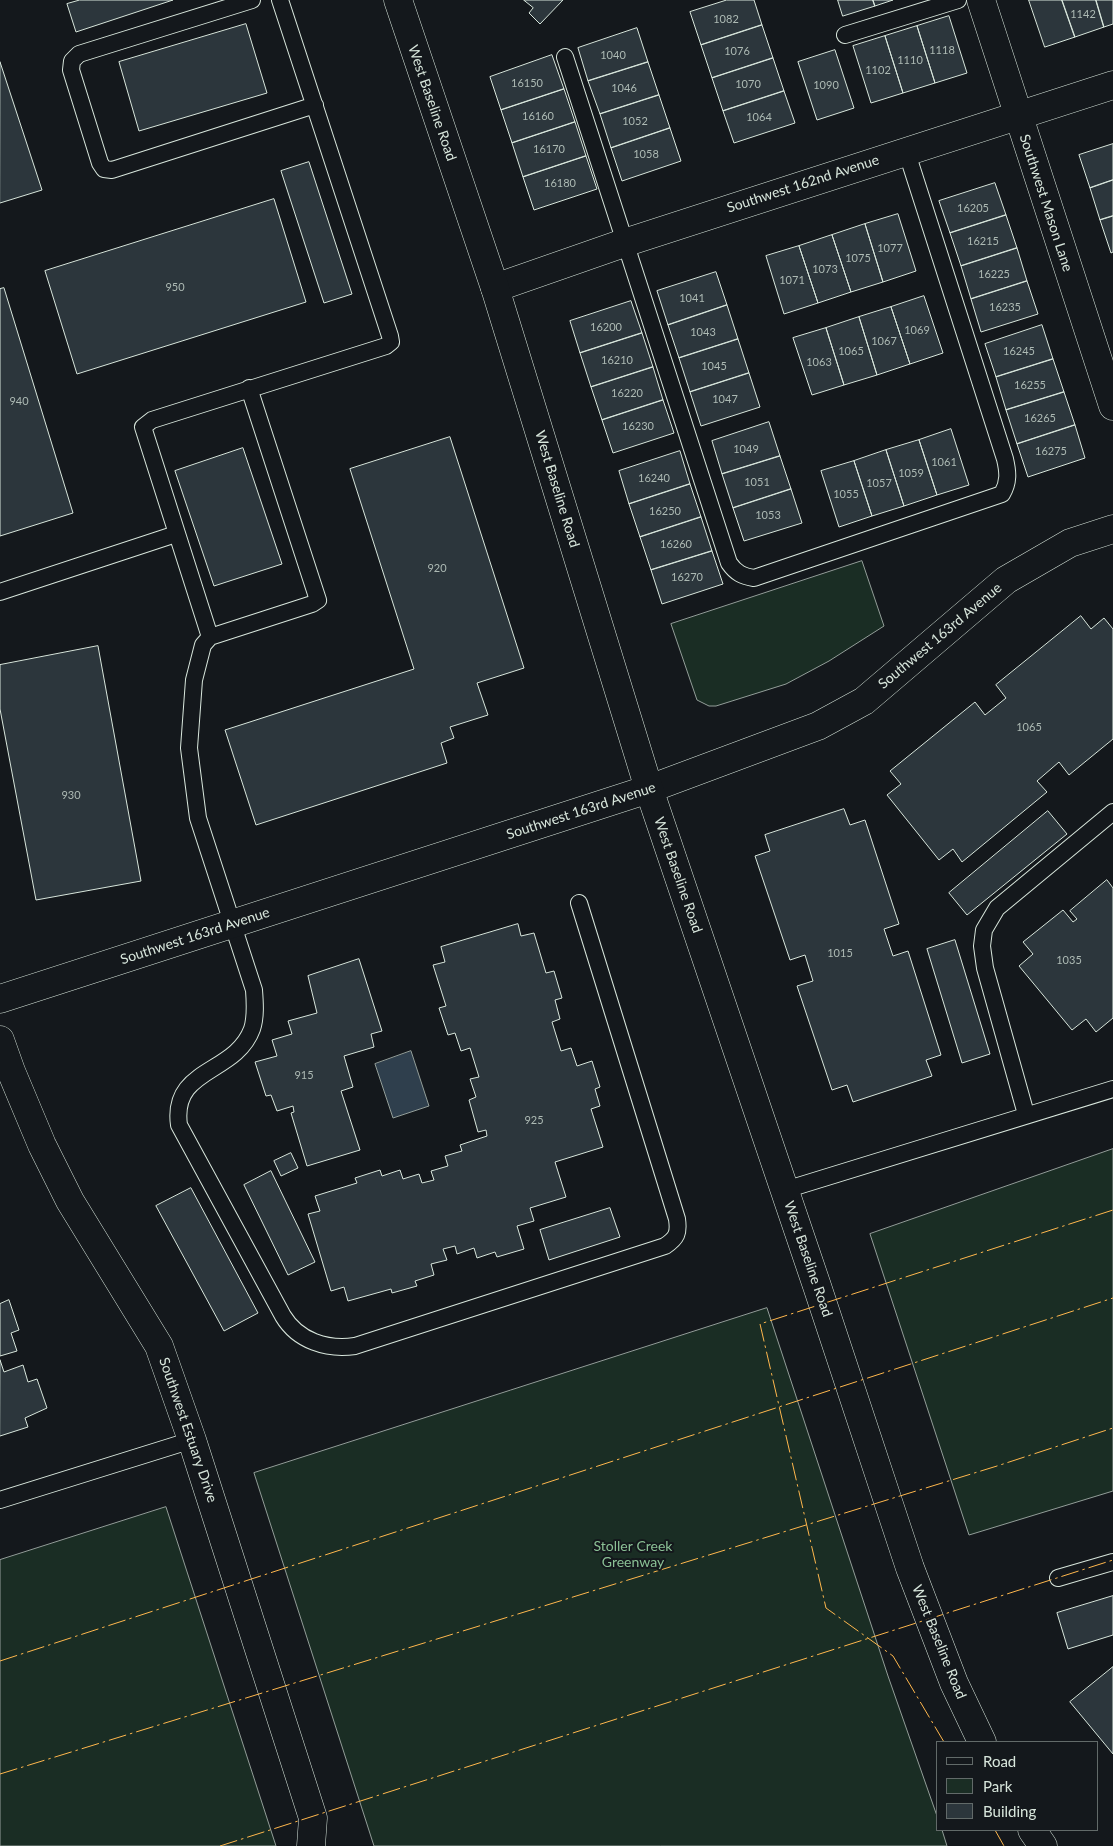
<!DOCTYPE html>
<html>
<head>
<meta charset="utf-8">
<style>
	body { margin:0 }
	#map { position:relative; width:1113px; height:1846px; overflow:hidden; background:#14181c; font-family:Lato,sans-serif }
	canvas { display:block }
	.legend { position:absolute; left:936px; top:1741px; width:162px; height:90px; box-sizing:border-box; background:#14181c; border:1px solid #626a69; margin:0; padding:6px 9px; list-style:none; font-size:15px; color:#d8e6dc }
	.legend li { display:flex; align-items:center; gap:10px; height:25px }
	.legend b { width:25px; border:1px solid #626a69 }
</style>
</head>
<body>
<div id="map">
<canvas width="1113" height="1846"></canvas>
<ul class="legend">
<li><b style="height:6px;background:#14181c"></b>Road</li>
<li><b style="height:14px;background:#1a2d24"></b>Park</li>
<li><b style="height:14px;background:#2c363c"></b>Building</li>
</ul>
</div>
<script>
const context = document.querySelector('canvas').getContext('2d');
context.lineJoin = 'round';
function paint(path, color) { context.fillStyle = color; context.fill(path, 'evenodd'); }
function trace(path, color, width, dash) { context.strokeStyle = color; context.lineWidth = width; context.lineCap = dash ? 'butt' : 'round'; context.setLineDash(dash || []); context.stroke(path); }
function drawText(font, color, halo, rows, align = 'center') {
  context.font = font + ' Lato,sans-serif'; context.lineWidth = 4; context.setLineDash([]); context.textBaseline = 'middle'; context.strokeStyle = halo; context.fillStyle = color; for (const [text, x, y, turn = 0] of rows) {
    context.save(); context.translate(x, y); context.rotate((+turn || 0) * Math.PI / 180); context.textAlign = isNaN(turn) ? turn : align; if (halo) context.strokeText(text, 0, 0); context.fillText(text, 0, 0); context.restore();
  }
}
const green = new Path2D(`
	M 862,561 L 884,626 L 829,661 L 786,684 L 716,706 L 709,706 L 697,700 L 671,624 Z
	M 1113,1149 L 1113,1491 L 969,1535 L 870,1234 Z
	M 767,1308 L 888,1676 L 937,1816 L 937,1830 L 942,1830 L 947,1846 L 374,1846 L 254,1473 Z
	M 166,1507 L 276,1846 L 0,1846 L 0,1560 Z`);
paint(green, '#1a2d24');
trace(green, '#939e99', 1);
const water = new Path2D(`
	M 411,1051 L 429,1106 L 393,1118 L 375,1064 Z`);
paint(water, '#2f3f4d');
trace(water, '#939e99', 1);
const building = new Path2D(`
	M 80,0 L 173,0 L 76,32 L 67,4 Z
	M 524,0 L 563,0 L 540,24 L 529,13 L 533,8 Z
	M 727,0 L 754,0 L 762,25 L 701,45 L 690,12 Z
	M 838,0 L 873,0 L 875,6 L 843,16 Z
	M 873,0 L 893,0 L 875,6 Z
	M 1029,0 L 1062,0 L 1075,37 L 1045,47 Z
	M 1062,0 L 1096,0 L 1104,27 L 1075,37 Z
	M 1096,0 L 1113,0 L 1113,24 L 1104,27 Z
	M 949,16 L 967,73 L 935,83 L 917,26 Z
	M 246,24 L 267,93 L 139,131 L 119,62 Z
	M 762,25 L 773,58 L 712,78 L 701,45 Z
	M 917,26 L 935,83 L 903,93 L 885,36 Z
	M 637,28 L 648,62 L 588,81 L 578,48 Z
	M 885,36 L 903,93 L 871,103 L 853,46 Z
	M 835,50 L 854,108 L 817,120 L 798,62 Z
	M 552,55 L 564,89 L 501,110 L 490,77 Z
	M 773,58 L 784,91 L 723,111 L 712,78 Z
	M 0,62 L 42,190 L 0,203 Z
	M 648,62 L 659,95 L 600,114 L 588,81 Z
	M 564,89 L 575,122 L 512,143 L 501,110 Z
	M 784,91 L 795,123 L 734,143 L 723,111 Z
	M 659,95 L 670,128 L 611,148 L 600,114 Z
	M 575,122 L 586,156 L 523,177 L 512,143 Z
	M 670,128 L 681,161 L 622,181 L 611,148 Z
	M 1113,144 L 1113,180 L 1090,188 L 1079,155 Z
	M 586,156 L 597,189 L 534,210 L 523,177 Z
	M 309,162 L 352,294 L 324,303 L 281,171 Z
	M 1113,180 L 1113,216 L 1100,220 L 1090,188 Z
	M 995,183 L 1006,215 L 950,233 L 939,201 Z
	M 274,199 L 306,302 L 77,374 L 45,271 Z
	M 898,214 L 916,271 L 883,282 L 865,224 Z
	M 1006,215 L 1017,248 L 961,266 L 950,233 Z
	M 1113,216 L 1113,252 L 1111,253 L 1100,220 Z
	M 865,224 L 883,282 L 851,292 L 832,235 Z
	M 832,235 L 851,292 L 818,303 L 799,246 Z
	M 799,246 L 818,303 L 784,314 L 766,256 Z
	M 1017,248 L 1027,281 L 971,299 L 961,266 Z
	M 716,272 L 727,305 L 668,325 L 657,291 Z
	M 1027,281 L 1038,314 L 981,332 L 971,299 Z
	M 4,288 L 73,513 L 0,536 L 0,289 Z
	M 924,296 L 943,353 L 910,364 L 891,307 Z
	M 631,301 L 642,333 L 580,353 L 570,321 Z
	M 727,305 L 738,339 L 679,358 L 668,325 Z
	M 891,307 L 910,364 L 877,375 L 859,317 Z
	M 859,317 L 877,375 L 844,385 L 826,328 Z
	M 1042,325 L 1053,359 L 996,377 L 985,344 Z
	M 826,328 L 844,385 L 812,395 L 793,338 Z
	M 642,333 L 653,367 L 591,387 L 580,353 Z
	M 738,339 L 749,373 L 690,392 L 679,358 Z
	M 1053,359 L 1064,392 L 1006,410 L 996,377 Z
	M 653,367 L 663,400 L 602,420 L 591,387 Z
	M 749,373 L 760,407 L 701,426 L 690,392 Z
	M 1064,392 L 1075,425 L 1017,444 L 1006,410 Z
	M 663,400 L 674,433 L 613,453 L 602,420 Z
	M 769,422 L 780,456 L 722,474 L 712,441 Z
	M 1075,425 L 1085,458 L 1028,477 L 1017,444 Z
	M 951,429 L 969,485 L 937,495 L 919,440 Z
	M 450,437 L 524,668 L 477,683 L 488,715 L 450,727 L 454,738 L 441,743 L 447,763 L 256,825 L 225,730 L 414,669 L 350,469 Z
	M 919,440 L 937,495 L 904,506 L 886,450 Z
	M 243,448 L 282,564 L 214,586 L 175,471 Z
	M 886,450 L 904,506 L 872,516 L 854,461 Z
	M 680,451 L 690,484 L 629,504 L 619,471 Z
	M 780,456 L 791,489 L 733,508 L 722,474 Z
	M 854,461 L 872,516 L 839,527 L 821,471 Z
	M 690,484 L 701,517 L 640,537 L 629,504 Z
	M 791,489 L 802,523 L 744,541 L 733,508 Z
	M 701,517 L 712,551 L 651,570 L 640,537 Z
	M 712,551 L 723,584 L 662,604 L 651,570 Z
	M 1081,616 L 1091,629 L 1104,618 L 1113,629 L 1113,739 L 1069,775 L 1059,762 L 1037,781 L 1047,792 L 962,862 L 953,849 L 939,860 L 887,795 L 901,784 L 890,771 L 975,702 L 985,715 L 1006,698 L 996,685 Z
	M 98,646 L 141,881 L 36,900 L 0,709 L 0,665 Z
	M 844,809 L 850,825 L 865,820 L 899,924 L 884,929 L 893,956 L 908,951 L 941,1055 L 926,1060 L 932,1076 L 853,1102 L 847,1085 L 832,1090 L 797,986 L 813,981 L 805,955 L 790,960 L 755,856 L 770,851 L 765,835 Z
	M 1048,811 L 1067,834 L 967,915 L 949,893 Z
	M 1107,880 L 1113,888 L 1113,1018 L 1096,1032 L 1086,1019 L 1072,1030 L 1019,966 L 1033,954 L 1023,942 L 1063,910 L 1073,922 L 1077,919 L 1070,911 Z
	M 518,924 L 521,936 L 534,933 L 546,973 L 554,971 L 562,998 L 555,1000 L 560,1019 L 552,1022 L 561,1051 L 571,1048 L 577,1066 L 592,1061 L 600,1087 L 595,1089 L 600,1106 L 591,1109 L 603,1147 L 555,1162 L 566,1197 L 530,1208 L 534,1221 L 517,1226 L 524,1249 L 497,1257 L 495,1252 L 477,1258 L 474,1248 L 457,1254 L 455,1246 L 443,1249 L 447,1260 L 431,1264 L 434,1275 L 415,1281 L 417,1286 L 392,1293 L 391,1289 L 348,1301 L 344,1287 L 331,1291 L 308,1214 L 320,1211 L 315,1196 L 357,1183 L 355,1178 L 380,1170 L 382,1176 L 400,1170 L 403,1179 L 419,1174 L 422,1183 L 434,1180 L 431,1171 L 448,1166 L 445,1156 L 462,1151 L 460,1145 L 487,1136 L 486,1130 L 478,1132 L 469,1100 L 476,1097 L 470,1079 L 479,1077 L 470,1048 L 461,1051 L 455,1033 L 448,1035 L 439,1008 L 446,1006 L 433,965 L 445,962 L 441,947 Z
	M 955,940 L 990,1054 L 962,1063 L 927,949 Z
	M 359,959 L 382,1031 L 371,1034 L 374,1047 L 344,1056 L 353,1087 L 341,1091 L 360,1150 L 307,1166 L 291,1113 L 294,1112 L 293,1106 L 277,1111 L 271,1095 L 266,1096 L 255,1062 L 277,1056 L 272,1040 L 292,1034 L 288,1021 L 317,1013 L 308,976 Z
	M 291,1153 L 298,1168 L 281,1176 L 274,1161 Z
	M 271,1171 L 315,1262 L 288,1275 L 244,1185 Z
	M 191,1188 L 258,1313 L 224,1331 L 156,1206 Z
	M 610,1208 L 620,1237 L 549,1260 L 540,1230 Z
	M 9,1300 L 19,1330 L 11,1333 L 17,1351 L 0,1356 L 0,1304 Z
	M 0,1360 L 4,1372 L 23,1365 L 28,1382 L 37,1379 L 47,1408 L 25,1418 L 28,1427 L 0,1436 Z
	M 1113,1596 L 1113,1635 L 1068,1649 L 1057,1613 Z
	M 1113,1667 L 1113,1754 L 1070,1702 Z`);
paint(building, '#2c363c');
trace(building, '#d8e6dc', 1);
const lane = new Path2D(`
	M 252,0 L 79,54 L 72,61 L 71,70 L 100,163 L 104,169 L 112,170 L 315,105
	M 280,0 L 390,336 L 391,342 L 386,346 L 152,420 L 143,427 L 210,637 L 203,645 L 194,680 L 189,748 L 198,818 L 254,990 C 255,1003 256,1017 252,1029 C 235,1075 171,1067 179,1125 L 283,1316 C 298,1341 327,1350 355,1346 L 665,1246 C 677,1238 679,1233 677,1219 L 579,903
	M 845,35 L 958,0
	M 565,57 L 729,563 C 736,573 742,576 754,578 L 1002,494 C 1009,482 1008,472 1005,459 L 906,150
	M 0,592 L 176,534
	M 210,637 L 312,604 L 318,600 L 249,388
	M 1026,1114 L 985,968 L 982,946 L 984,930 L 997,908 L 1113,812
	M 785,1190 L 1113,1089
	M 0,1500 L 192,1440
	M 1058,1578 L 1113,1562`);
const street = new Path2D(`
	M 981,0 L 1113,406
	M 495,288 L 624,243 L 1113,85
	M 0,999 L 649,789 L 818,726 L 864,701 L 1006,580 L 1070,543 L 1113,529
	M 0,1040 L 11,1071 L 42,1145 L 70,1201 L 159,1346 L 192,1440 L 313,1818 L 311,1846`);
const secondary = new Path2D(`
	M 398,0 L 495,288 L 649,789 L 817,1286 L 910,1568 L 954,1683 L 982,1742
	M 1032,1830 L 1043,1846`);
trace(lane, '#d8e6dc', 18);
trace(street, '#d8e6dc', 29);
trace(secondary, '#d8e6dc', 29);
trace(lane, '#14181c', 16);
trace(street, '#14181c', 28);
trace(secondary, '#14181c', 28);
trace(new Path2D(`
	M 0,1661 L 1113,1298
	M 944,1742 L 893,1656 L 826,1608 L 760,1324 L 1113,1210
	M 0,1774 L 997,1466 L 1113,1428
	M 995,1830 L 1004,1846
	M 220,1846 L 1113,1560`), '#ffb74d', 1, [18, 4, 2.5, 4]);
drawText('11px', '#adbab4', null, [
	["1142",1083,14],
	["1082",726,19],
	["1118",942,50],
	["1076",737,51],
	["1040",613,55],
	["1110",910,60],
	["1102",878,70],
	["16150",527,83],
	["1070",748,84],
	["1090",826,85],
	["1046",624,88],
	["16160",538,116],
	["1064",759,117],
	["1052",635,121],
	["16170",549,149],
	["1058",646,154],
	["16180",560,183],
	["16205",973,208],
	["16215",983,241],
	["1077",890,248],
	["1075",858,258],
	["1073",825,269],
	["16225",994,274],
	["1071",792,280],
	["950",175,287],
	["1041",692,298],
	["16235",1005,307],
	["16200",606,327],
	["1069",917,330],
	["1043",703,332],
	["1067",884,341],
	["1065",851,351],
	["16245",1019,351],
	["16210",617,360],
	["1063",819,362],
	["1045",714,366],
	["16255",1030,385],
	["16220",627,393],
	["1047",725,399],
	["940",19,401],
	["16265",1040,418],
	["16230",638,426],
	["1049",746,449],
	["16275",1051,451],
	["1061",944,462],
	["1059",911,473],
	["16240",654,478],
	["1051",757,482],
	["1057",879,483],
	["1055",846,494],
	["16250",665,511],
	["1053",768,515],
	["16260",676,544],
	["920",437,568],
	["16270",687,577],
	["1065",1029,727],
	["930",71,795],
	["1015",840,953],
	["1035",1069,960],
	["915",304,1075],
	["925",534,1120]
]);
drawText('14px', '#d8e6dc', '#14181c', [
	["West Baseline Road",432,103,71],
	["Southwest 162nd Avenue",803,184,-18],
	["Southwest Mason Lane",1046,203,72],
	["West Baseline Road",557,489,73],
	["Southwest 163rd Avenue",940,636,-40],
	["Southwest 163rd Avenue",581,811,-18],
	["West Baseline Road",678,875,71],
	["Southwest 163rd Avenue",195,936,-18],
	["West Baseline Road",808,1259,71],
	["Southwest Estuary Drive",188,1430,71],
	["West Baseline Road",939,1642,68]
]);
drawText('14px', '#8ac095', '#14181c', [
	["Stoller Creek",633,1546],
	["Greenway",633,1562]
]);
</script>
</body>
</html>
